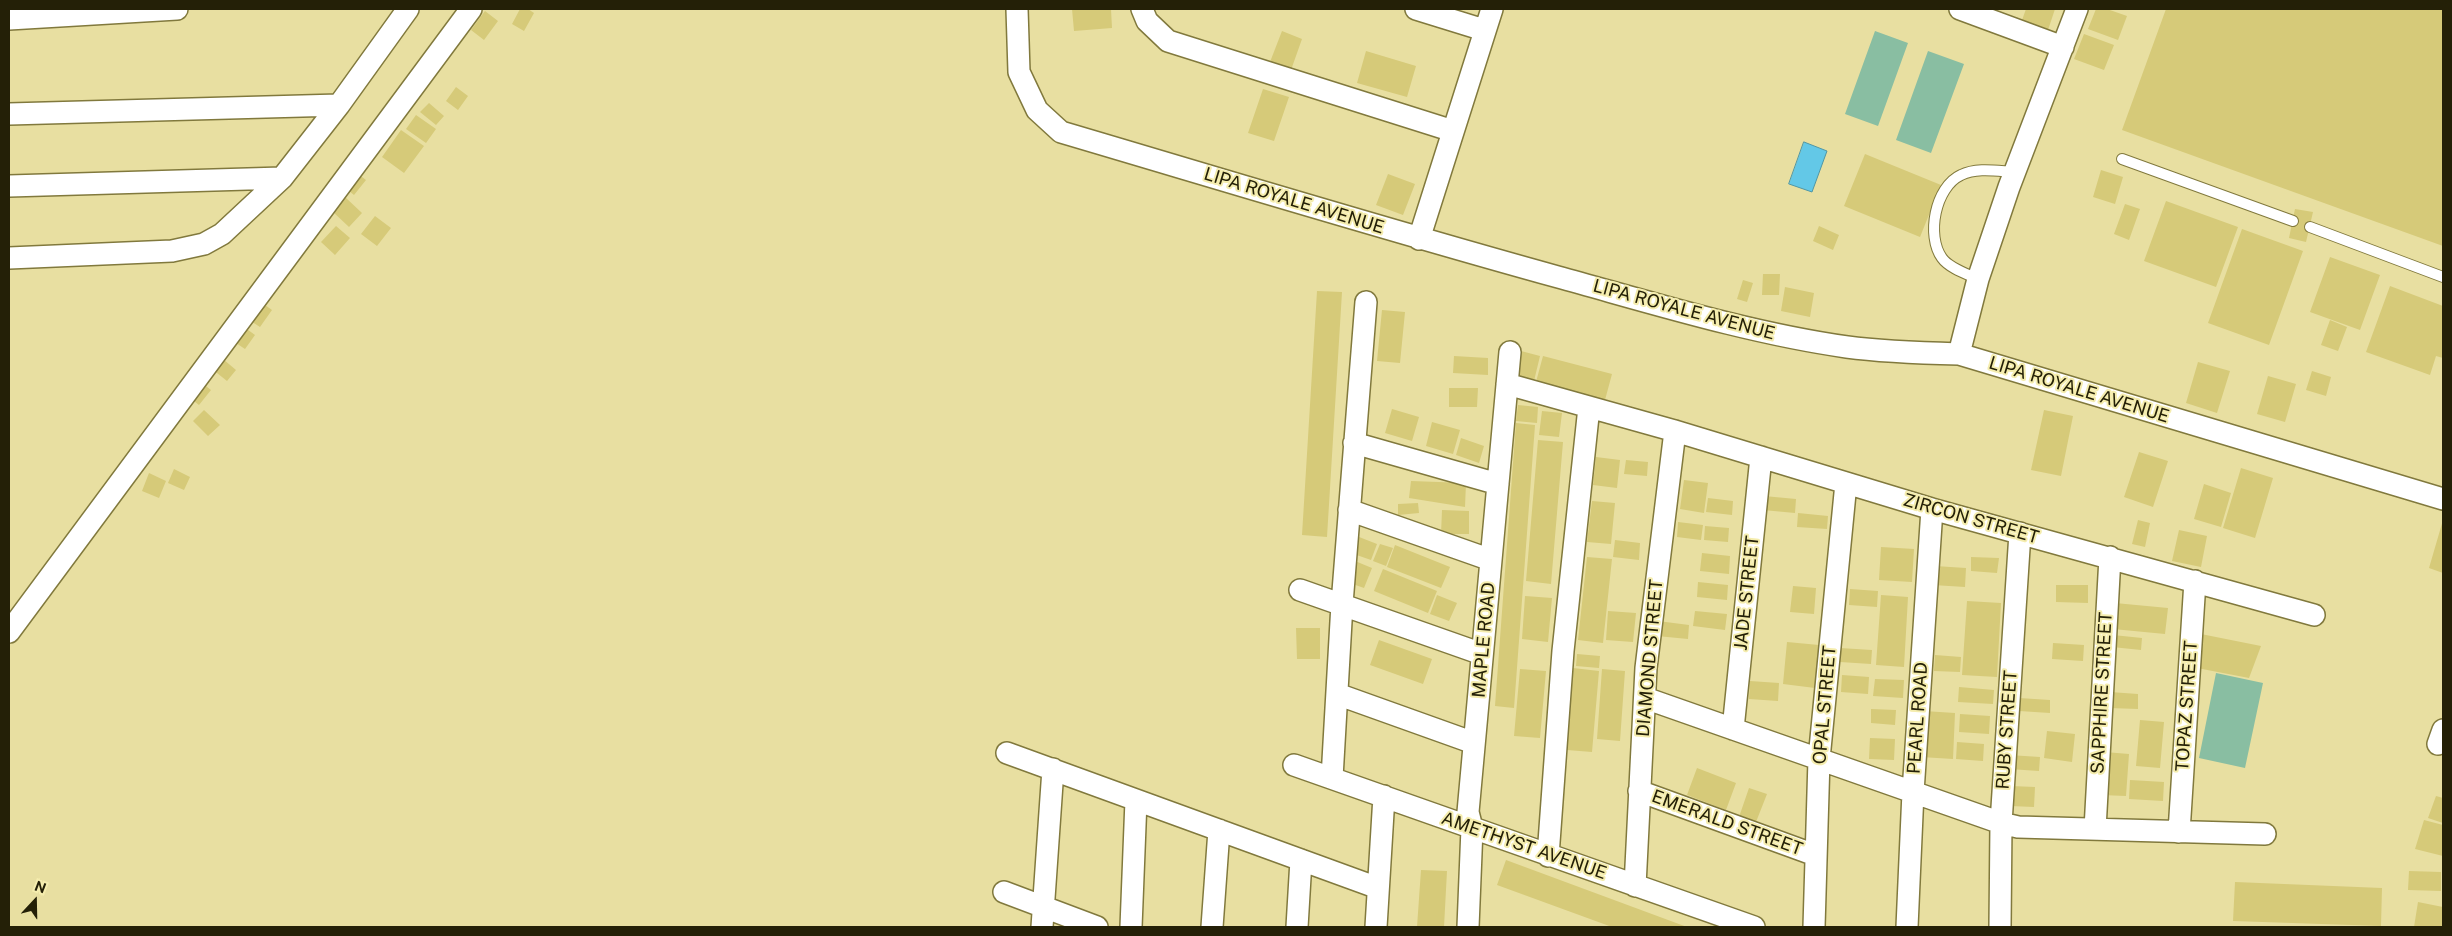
<!DOCTYPE html>
<html>
<head>
<meta charset="utf-8">
<style>
	body { margin:0 }
	#map { position:relative; width:2452px; height:936px; overflow:hidden; background:#e8dfa1; font-family:"Public Sans",sans-serif }
	canvas { display:block }
	.frame { position:absolute; inset:0; border:10px solid #242007; pointer-events:none }
	.north { position:absolute; left:10px; top:876px; width:50px; height:50px; -webkit-text-stroke:4px #f5edae; paint-order:stroke; rotate:21deg; font-size:14px; font-weight:700; line-height:20px; text-align:center; color:#242007 }
	.north::after { content:''; display:block; margin:auto; width:18px; height:22px; background:#242007; clip-path:polygon(50% 0,100% 100%,50% 72%,0 100%) }
</style>
</head>
<body>
<div id="map">
<canvas width="2452" height="936"></canvas>
<div class="frame"></div>
<div class="north">N</div>
</div>
<script>
const context = document.querySelector('canvas').getContext('2d');
context.lineJoin = 'round';
function paint(path, color) { context.fillStyle = color; context.fill(path, 'evenodd'); }
function trace(path, color, width, dash) { context.strokeStyle = color; context.lineWidth = width; context.lineCap = dash ? 'butt' : 'round'; context.setLineDash(dash || []); context.stroke(path); }
function drawText(font, color, halo, rows, align = 'center') {
  context.font = font + ' "Public Sans",sans-serif'; context.lineWidth = 4; context.setLineDash([]); context.textBaseline = 'middle'; context.strokeStyle = halo; context.fillStyle = color; for (const [text, x, y, turn = 0] of rows) {
    context.save(); context.translate(x, y); context.rotate((+turn || 0) * Math.PI / 180); context.textAlign = isNaN(turn) ? turn : align; if (halo) context.strokeText(text, 0, 0); context.fillText(text, 0, 0); context.restore();
  }
}
paint(new Path2D(`
	M 1875,31 L 1908,43 L 1878,126 L 1845,114 Z
	M 1928,51 L 1964,64 L 1931,153 L 1896,140 Z
	M 2216,673 L 2263,683 L 2245,768 L 2199,758 Z`), '#89bea2');
const water = new Path2D(`
	M 1804,142 L 1827,151 L 1812,192 L 1789,184 Z`);
paint(water, '#63c8e7');
trace(water, '#5096a4', 1);
paint(new Path2D(`
	M 520,9 L 528,9 L 534,13 L 524,31 L 512,24 Z
	M 1072,9 L 1111,9 L 1112,28 L 1074,31 Z
	M 2026,9 L 2055,9 L 2047,33 L 2021,23 Z
	M 2096,9 L 2107,9 L 2127,16 L 2118,40 L 2088,29 Z
	M 2166,9 L 2443,9 L 2443,246 L 2122,130 Z
	M 485,11 L 498,21 L 484,40 L 471,30 Z
	M 1282,31 L 1302,39 L 1291,70 L 1270,62 Z
	M 2084,34 L 2114,45 L 2104,70 L 2074,59 Z
	M 1366,51 L 1416,66 L 1407,97 L 1357,83 Z
	M 456,87 L 468,96 L 458,110 L 446,101 Z
	M 1263,89 L 1289,97 L 1274,141 L 1248,133 Z
	M 429,103 L 444,116 L 436,125 L 420,112 Z
	M 416,115 L 436,129 L 426,143 L 406,129 Z
	M 401,130 L 424,146 L 404,173 L 382,157 Z
	M 1865,154 L 1941,185 L 1920,237 L 1844,206 Z
	M 2101,170 L 2123,177 L 2115,204 L 2093,197 Z
	M 354,171 L 366,180 L 354,195 L 343,186 Z
	M 1388,174 L 1415,184 L 1403,215 L 1376,205 Z
	M 345,197 L 362,213 L 349,227 L 332,211 Z
	M 2166,201 L 2238,227 L 2216,287 L 2144,261 Z
	M 2125,204 L 2140,209 L 2129,240 L 2114,234 Z
	M 2295,209 L 2313,212 L 2306,242 L 2289,238 Z
	M 375,216 L 391,228 L 377,246 L 361,234 Z
	M 336,226 L 350,238 L 335,255 L 321,242 Z
	M 1819,226 L 1839,235 L 1833,250 L 1813,241 Z
	M 2242,229 L 2303,251 L 2269,345 L 2208,323 Z
	M 2330,257 L 2380,275 L 2360,330 L 2310,312 Z
	M 1763,274 L 1780,274 L 1779,295 L 1762,295 Z
	M 1743,280 L 1753,283 L 1747,302 L 1737,299 Z
	M 2390,286 L 2443,306 L 2443,358 L 2436,356 L 2430,375 L 2366,352 Z
	M 1785,287 L 1814,293 L 1810,317 L 1781,311 Z
	M 1317,291 L 1342,292 L 1327,537 L 1302,535 Z
	M 258,300 L 272,310 L 260,327 L 246,318 Z
	M 1382,310 L 1405,312 L 1400,363 L 1377,361 Z
	M 2330,320 L 2347,327 L 2338,351 L 2321,345 Z
	M 240,324 L 255,335 L 245,349 L 230,339 Z
	M 1521,351 L 1540,356 L 1534,381 L 1514,376 Z
	M 217,354 L 236,370 L 227,381 L 207,365 Z
	M 1454,356 L 1488,358 L 1488,375 L 1453,373 Z
	M 1543,356 L 1612,374 L 1605,400 L 1536,382 Z
	M 2198,362 L 2230,371 L 2217,413 L 2186,403 Z
	M 2312,371 L 2331,377 L 2326,396 L 2306,390 Z
	M 2268,376 L 2296,384 L 2285,422 L 2257,414 Z
	M 198,380 L 211,390 L 199,405 L 186,395 Z
	M 1449,388 L 1478,388 L 1477,407 L 1449,407 Z
	M 1518,405 L 1538,407 L 1537,423 L 1516,421 Z
	M 1392,409 L 1419,417 L 1412,441 L 1385,433 Z
	M 204,410 L 220,425 L 208,436 L 193,421 Z
	M 2044,410 L 2073,416 L 2061,476 L 2031,470 Z
	M 1542,411 L 1562,413 L 1559,437 L 1539,435 Z
	M 1432,422 L 1460,430 L 1453,454 L 1426,446 Z
	M 1516,423 L 1535,425 L 1514,708 L 1495,706 Z
	M 1461,438 L 1484,446 L 1479,463 L 1456,455 Z
	M 1538,440 L 1563,442 L 1551,584 L 1526,581 Z
	M 2139,452 L 2168,461 L 2153,507 L 2124,497 Z
	M 1596,457 L 1620,460 L 1617,488 L 1593,485 Z
	M 1626,460 L 1648,462 L 1647,476 L 1624,474 Z
	M 2241,468 L 2273,478 L 2255,538 L 2223,528 Z
	M 174,469 L 190,477 L 184,490 L 168,483 Z
	M 149,473 L 166,481 L 159,498 L 142,491 Z
	M 1684,480 L 1708,483 L 1704,513 L 1680,509 Z
	M 1411,481 L 1466,483 L 1465,507 L 1409,498 Z
	M 2204,484 L 2231,493 L 2221,527 L 2194,519 Z
	M 1764,496 L 1796,499 L 1795,513 L 1763,510 Z
	M 1708,498 L 1733,501 L 1732,515 L 1706,512 Z
	M 1592,501 L 1615,503 L 1611,544 L 1587,542 Z
	M 1418,503 L 1419,513 L 1398,515 L 1398,504 Z
	M 1442,510 L 1469,511 L 1469,534 L 1441,534 Z
	M 1798,513 L 1828,516 L 1827,529 L 1797,527 Z
	M 2138,520 L 2150,523 L 2145,547 L 2132,544 Z
	M 2443,520 L 2443,573 L 2429,568 Z
	M 1678,522 L 1703,525 L 1701,540 L 1677,537 Z
	M 1705,526 L 1729,528 L 1728,542 L 1704,540 Z
	M 2179,530 L 2207,536 L 2201,567 L 2172,561 Z
	M 1354,535 L 1377,544 L 1371,560 L 1348,552 Z
	M 1615,540 L 1640,543 L 1639,560 L 1613,557 Z
	M 1380,544 L 1393,548 L 1386,566 L 1373,561 Z
	M 1395,545 L 1450,567 L 1441,588 L 1387,567 Z
	M 1881,547 L 1914,549 L 1912,582 L 1879,580 Z
	M 1702,553 L 1730,556 L 1729,574 L 1700,571 Z
	M 1587,557 L 1612,559 L 1603,643 L 1578,640 Z
	M 1971,557 L 1999,558 L 1997,573 L 1971,571 Z
	M 1355,561 L 1372,568 L 1364,588 L 1347,582 Z
	M 1935,566 L 1966,568 L 1965,587 L 1933,585 Z
	M 1383,569 L 1437,591 L 1428,613 L 1374,591 Z
	M 1698,582 L 1728,585 L 1727,600 L 1697,597 Z
	M 2056,585 L 2088,585 L 2088,603 L 2056,602 Z
	M 1793,586 L 1816,588 L 1814,614 L 1790,612 Z
	M 1850,589 L 1878,591 L 1877,607 L 1849,605 Z
	M 1437,595 L 1457,603 L 1449,621 L 1430,614 Z
	M 1881,595 L 1908,597 L 1904,667 L 1876,665 Z
	M 1525,596 L 1552,598 L 1548,642 L 1522,639 Z
	M 1967,601 L 2001,603 L 1997,677 L 1962,675 Z
	M 2115,603 L 2168,608 L 2165,634 L 2113,629 Z
	M 1608,611 L 1636,613 L 1633,642 L 1606,640 Z
	M 1695,611 L 1727,614 L 1725,630 L 1693,626 Z
	M 1658,621 L 1689,625 L 1688,639 L 1657,636 Z
	M 1296,628 L 1320,628 L 1320,659 L 1297,659 Z
	M 2201,634 L 2261,646 L 2249,678 L 2197,668 Z
	M 2113,635 L 2142,638 L 2141,650 L 2112,647 Z
	M 1379,640 L 1432,659 L 1423,684 L 1370,665 Z
	M 1787,642 L 1819,645 L 1815,688 L 1783,684 Z
	M 2053,643 L 2084,645 L 2083,661 L 2052,659 Z
	M 1840,648 L 1872,650 L 1871,664 L 1840,662 Z
	M 1577,654 L 1600,656 L 1599,668 L 1576,666 Z
	M 1935,655 L 1961,657 L 1960,672 L 1934,671 Z
	M 1573,668 L 1599,671 L 1592,752 L 1567,750 Z
	M 1520,669 L 1546,671 L 1540,738 L 1514,736 Z
	M 1602,669 L 1625,671 L 1620,741 L 1597,739 Z
	M 1842,675 L 1869,677 L 1868,694 L 1841,692 Z
	M 1875,679 L 1904,680 L 1903,698 L 1873,696 Z
	M 1750,681 L 1779,683 L 1778,701 L 1749,699 Z
	M 1959,687 L 1994,690 L 1993,704 L 1958,702 Z
	M 2110,692 L 2138,694 L 2138,709 L 2109,708 Z
	M 2019,698 L 2050,700 L 2050,713 L 2019,711 Z
	M 1871,709 L 1896,710 L 1895,725 L 1871,723 Z
	M 1924,711 L 1955,713 L 1953,759 L 1921,757 Z
	M 1960,714 L 1990,716 L 1989,734 L 1959,732 Z
	M 2140,720 L 2164,722 L 2160,768 L 2136,766 Z
	M 2047,731 L 2075,734 L 2072,762 L 2044,758 Z
	M 1870,738 L 1895,739 L 1894,760 L 1869,759 Z
	M 1957,742 L 1984,744 L 1983,761 L 1956,759 Z
	M 2105,752 L 2129,754 L 2126,796 L 2101,795 Z
	M 2009,755 L 2040,757 L 2039,771 L 2009,769 Z
	M 1697,768 L 1736,783 L 1726,810 L 1687,795 Z
	M 2130,780 L 2164,782 L 2163,801 L 2129,799 Z
	M 2011,786 L 2035,787 L 2034,807 L 2010,806 Z
	M 1749,788 L 1767,794 L 1756,822 L 1739,817 Z
	M 2436,796 L 2443,798 L 2443,823 L 2428,818 Z
	M 2424,820 L 2443,825 L 2443,856 L 2415,849 Z
	M 1506,860 L 1687,927 L 1612,927 L 1497,885 Z
	M 1421,870 L 1447,871 L 1444,927 L 1417,927 Z
	M 2409,871 L 2441,872 L 2441,891 L 2408,890 Z
	M 2235,882 L 2382,888 L 2381,926 L 2233,921 Z
	M 2418,902 L 2443,907 L 2443,927 L 2414,927 Z`), '#d6ca79');
const lane = new Path2D(`
	M 2122,159 L 2293,221
	M 2310,227 L 2443,277
	M 1978,279 C 1967,274 1949,268 1942,258 C 1926,236 1935,187 1961,175 C 1977,167 1997,171 2015,172`);
const street = new Path2D(`
	M 1017,9 L 1019,72 L 1037,110 L 1061,132 C 1227,181 1391,231 1558,277 C 1653,303 1749,333 1847,347 C 1884,352 1921,353 1959,354 L 2443,499
	M 1142,9 L 1147,21 L 1168,41 L 1453,131
	M 1416,9 L 1484,30
	M 1960,9 L 2063,47
	M 9,19 L 177,9
	M 9,114 L 339,105
	M 9,186 L 282,178
	M 1419,239 L 1492,9
	M 9,258 L 172,251 L 204,244 L 222,234 L 282,178 L 339,105 L 408,9
	M 1959,354 L 1978,279 L 2009,187 L 2077,9
	M 1507,384 L 1675,431 L 1932,509 L 2314,615
	M 1354,443 L 1498,484
	M 1349,510 L 1491,560
	M 1300,590 L 1482,654
	M 9,632 L 471,9
	M 1337,694 L 1474,743
	M 1645,698 L 2001,823 L 2018,827 L 2265,834
	M 1733,729 L 1761,457
	M 2438,744 L 2443,730
	M 1007,753 L 1378,888
	M 1294,765 L 1754,927
	M 1332,778 L 1342,604 L 1366,302
	M 1639,791 L 1815,855
	M 2095,829 L 2110,557
	M 2179,832 L 2195,581
	M 1548,856 L 1563,651 L 1589,407
	M 1635,886 L 1646,668 L 1675,431
	M 1004,892 L 1097,927
	M 1042,927 L 1053,769
	M 1131,927 L 1136,800
	M 1212,927 L 1219,830
	M 1297,927 L 1301,860
	M 1376,927 L 1384,796
	M 1468,927 L 1472,828 L 1468,812 L 1510,352
	M 1814,927 L 1819,759 L 1846,483
	M 1907,927 L 1913,792 L 1932,509
	M 2000,927 L 2001,823 L 2020,533`);
trace(lane, '#81793d', 12);
trace(street, '#81793d', 24);
trace(lane, '#fff', 10);
trace(street, '#fff', 21);
drawText('18px', '#242007', '#f5edae', [
	["LIPA ROYALE AVENUE",1294,201,17],
	["LIPA ROYALE AVENUE",1684,310,15],
	["LIPA ROYALE AVENUE",2079,390,17],
	["ZIRCON STREET",1971,519,16],
	["JADE STREET",1747,593,-84],
	["MAPLE ROAD",1484,640,-85],
	["DIAMOND STREET",1650,658,-85],
	["SAPPHIRE STREET",2102,693,-87],
	["OPAL STREET",1825,705,-85],
	["TOPAZ STREET",2187,706,-86],
	["PEARL ROAD",1918,718,-86],
	["RUBY STREET",2007,730,-86],
	["EMERALD STREET",1727,823,20],
	["AMETHYST AVENUE",1524,846,19]
]);
</script>
</body>
</html>
